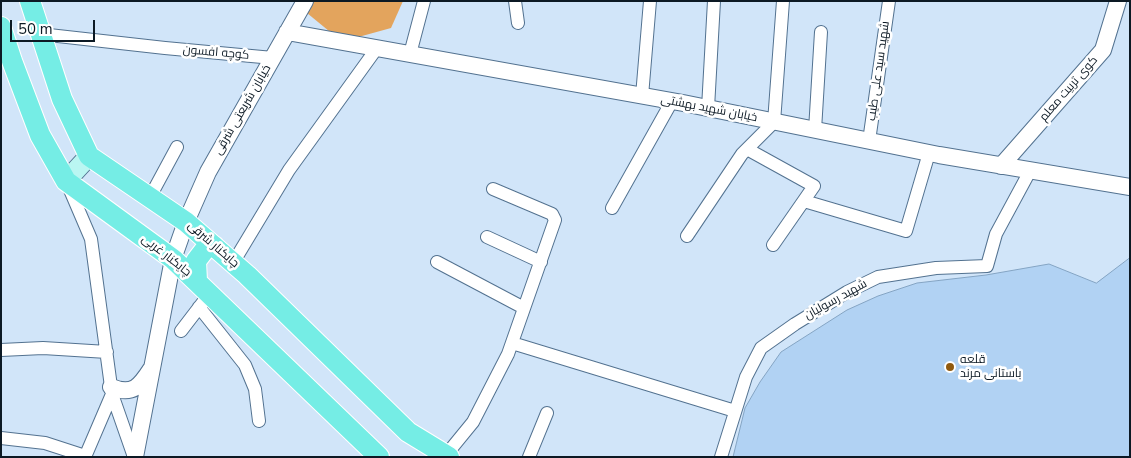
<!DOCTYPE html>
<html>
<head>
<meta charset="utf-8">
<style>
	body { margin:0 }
	#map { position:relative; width:1131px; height:458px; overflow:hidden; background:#d1e5f9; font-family:"Nunito Sans",sans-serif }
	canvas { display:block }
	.frame { position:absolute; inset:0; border:2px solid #0c1924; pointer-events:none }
	.scale { position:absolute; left:10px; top:20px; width:85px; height:22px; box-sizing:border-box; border:2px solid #0c1924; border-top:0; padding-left:6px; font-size:15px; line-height:18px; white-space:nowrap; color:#0c1924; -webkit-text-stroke:4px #fff; paint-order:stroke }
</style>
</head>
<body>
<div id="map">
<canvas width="1131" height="458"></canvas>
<div class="frame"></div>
<div class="scale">50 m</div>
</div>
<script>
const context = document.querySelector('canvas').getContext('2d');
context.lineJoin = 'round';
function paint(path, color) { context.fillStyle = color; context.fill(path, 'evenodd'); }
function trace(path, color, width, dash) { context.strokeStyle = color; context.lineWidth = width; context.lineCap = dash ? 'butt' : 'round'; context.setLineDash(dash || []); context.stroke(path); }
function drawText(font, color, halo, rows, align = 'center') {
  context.font = font + ' "Nunito Sans",Cairo,sans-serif'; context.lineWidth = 5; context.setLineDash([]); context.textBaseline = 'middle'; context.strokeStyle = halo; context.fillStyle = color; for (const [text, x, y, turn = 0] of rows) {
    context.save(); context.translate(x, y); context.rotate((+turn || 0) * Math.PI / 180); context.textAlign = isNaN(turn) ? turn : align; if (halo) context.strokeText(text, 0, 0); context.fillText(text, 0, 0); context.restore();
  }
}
paint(new Path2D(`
	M 314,1 L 403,1 L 391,28 L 362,36 L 335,36 L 307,13 Z`), '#e3a45d');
const building = new Path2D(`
	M 1130,258 L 1130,457 L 733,457 L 745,408 L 760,382 L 781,352 L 847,310 L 878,296 L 917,283 L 986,275 L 1049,264 L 1096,283 Z`);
paint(building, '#b1d2f3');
trace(building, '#84a4c3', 1);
const minor = new Path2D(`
	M 515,1 L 518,23
	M 40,34 L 165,48 L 273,58
	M 410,54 L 424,1
	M 642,96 L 650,1
	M 708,108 L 714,1
	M 815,130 L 821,32
	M 869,141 L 889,1
	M 747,149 L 814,186 L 773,245
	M 67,183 L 91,239 L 112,394 L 134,457
	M 150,197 L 177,147
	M 804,201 L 906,231 L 929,153
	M 612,208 L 672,101
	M 687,236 L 742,154 L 774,122 L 783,1
	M 487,237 L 541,262
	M 437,262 L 524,308
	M 233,263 L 289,170 L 377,48
	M 199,307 L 245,365 L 255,389 L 259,421
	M 181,331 L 204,301
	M 512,343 L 735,411
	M 1,350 L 43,348 L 107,352
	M 1,438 L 45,443 L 85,456
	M 446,455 L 473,422 L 508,354 L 555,220 L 552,214 L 493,189
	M 85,457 L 112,394
	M 529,457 L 547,413
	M 721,457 L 746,377 L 761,348 L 795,324 L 847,292 L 878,277 L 936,268 L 987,266 L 996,234 L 1030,171`);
const tertiary = new Path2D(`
	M 287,32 L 683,103 L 939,155 L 1130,187
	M 1001,166 L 1103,50 L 1118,1
	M 111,387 C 133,396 140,386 151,369
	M 135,457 L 173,259 L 186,222 L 208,172 L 305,1`);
const secondary = new Path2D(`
	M 66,181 L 89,156`);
const primary = new Path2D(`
	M 30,1 L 62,99 L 89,156 L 186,222 L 247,275 L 408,432 L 449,457
	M 1,27 L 12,61 L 40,135 L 66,181 L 173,259 L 379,457
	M 197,281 L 196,261 L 206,248 L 214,246`);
trace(minor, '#537290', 14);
trace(tertiary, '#537290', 18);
trace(secondary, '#537290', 21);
trace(primary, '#fff', 22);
trace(minor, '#fff', 12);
trace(tertiary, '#fff', 16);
trace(secondary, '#baf6f2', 19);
trace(primary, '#75ede5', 20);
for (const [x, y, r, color] of [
	[950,367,5,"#905a0f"]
]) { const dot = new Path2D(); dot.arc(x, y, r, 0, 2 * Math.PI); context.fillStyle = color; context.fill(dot); trace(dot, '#fff', 2); }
drawText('12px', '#0c1924', '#fff', [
	["كوچه افسون",216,53,5],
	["شهید سید علی طیب",879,71,-82],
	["کوی تربیت معلم",1069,89,-49],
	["خیابان شهید بهشتی",709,109,11],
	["خیابان شریعتی شرقی",243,110,-60],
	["چایکنار شرقی",213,245,41],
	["چایکنار غربی",166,256,38],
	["شهید رسولیان",836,300,-29]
]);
drawText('12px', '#0c1924', '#fff', [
	["قلعه",960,360],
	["باستانی مرند",960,374]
], 'left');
</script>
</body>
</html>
